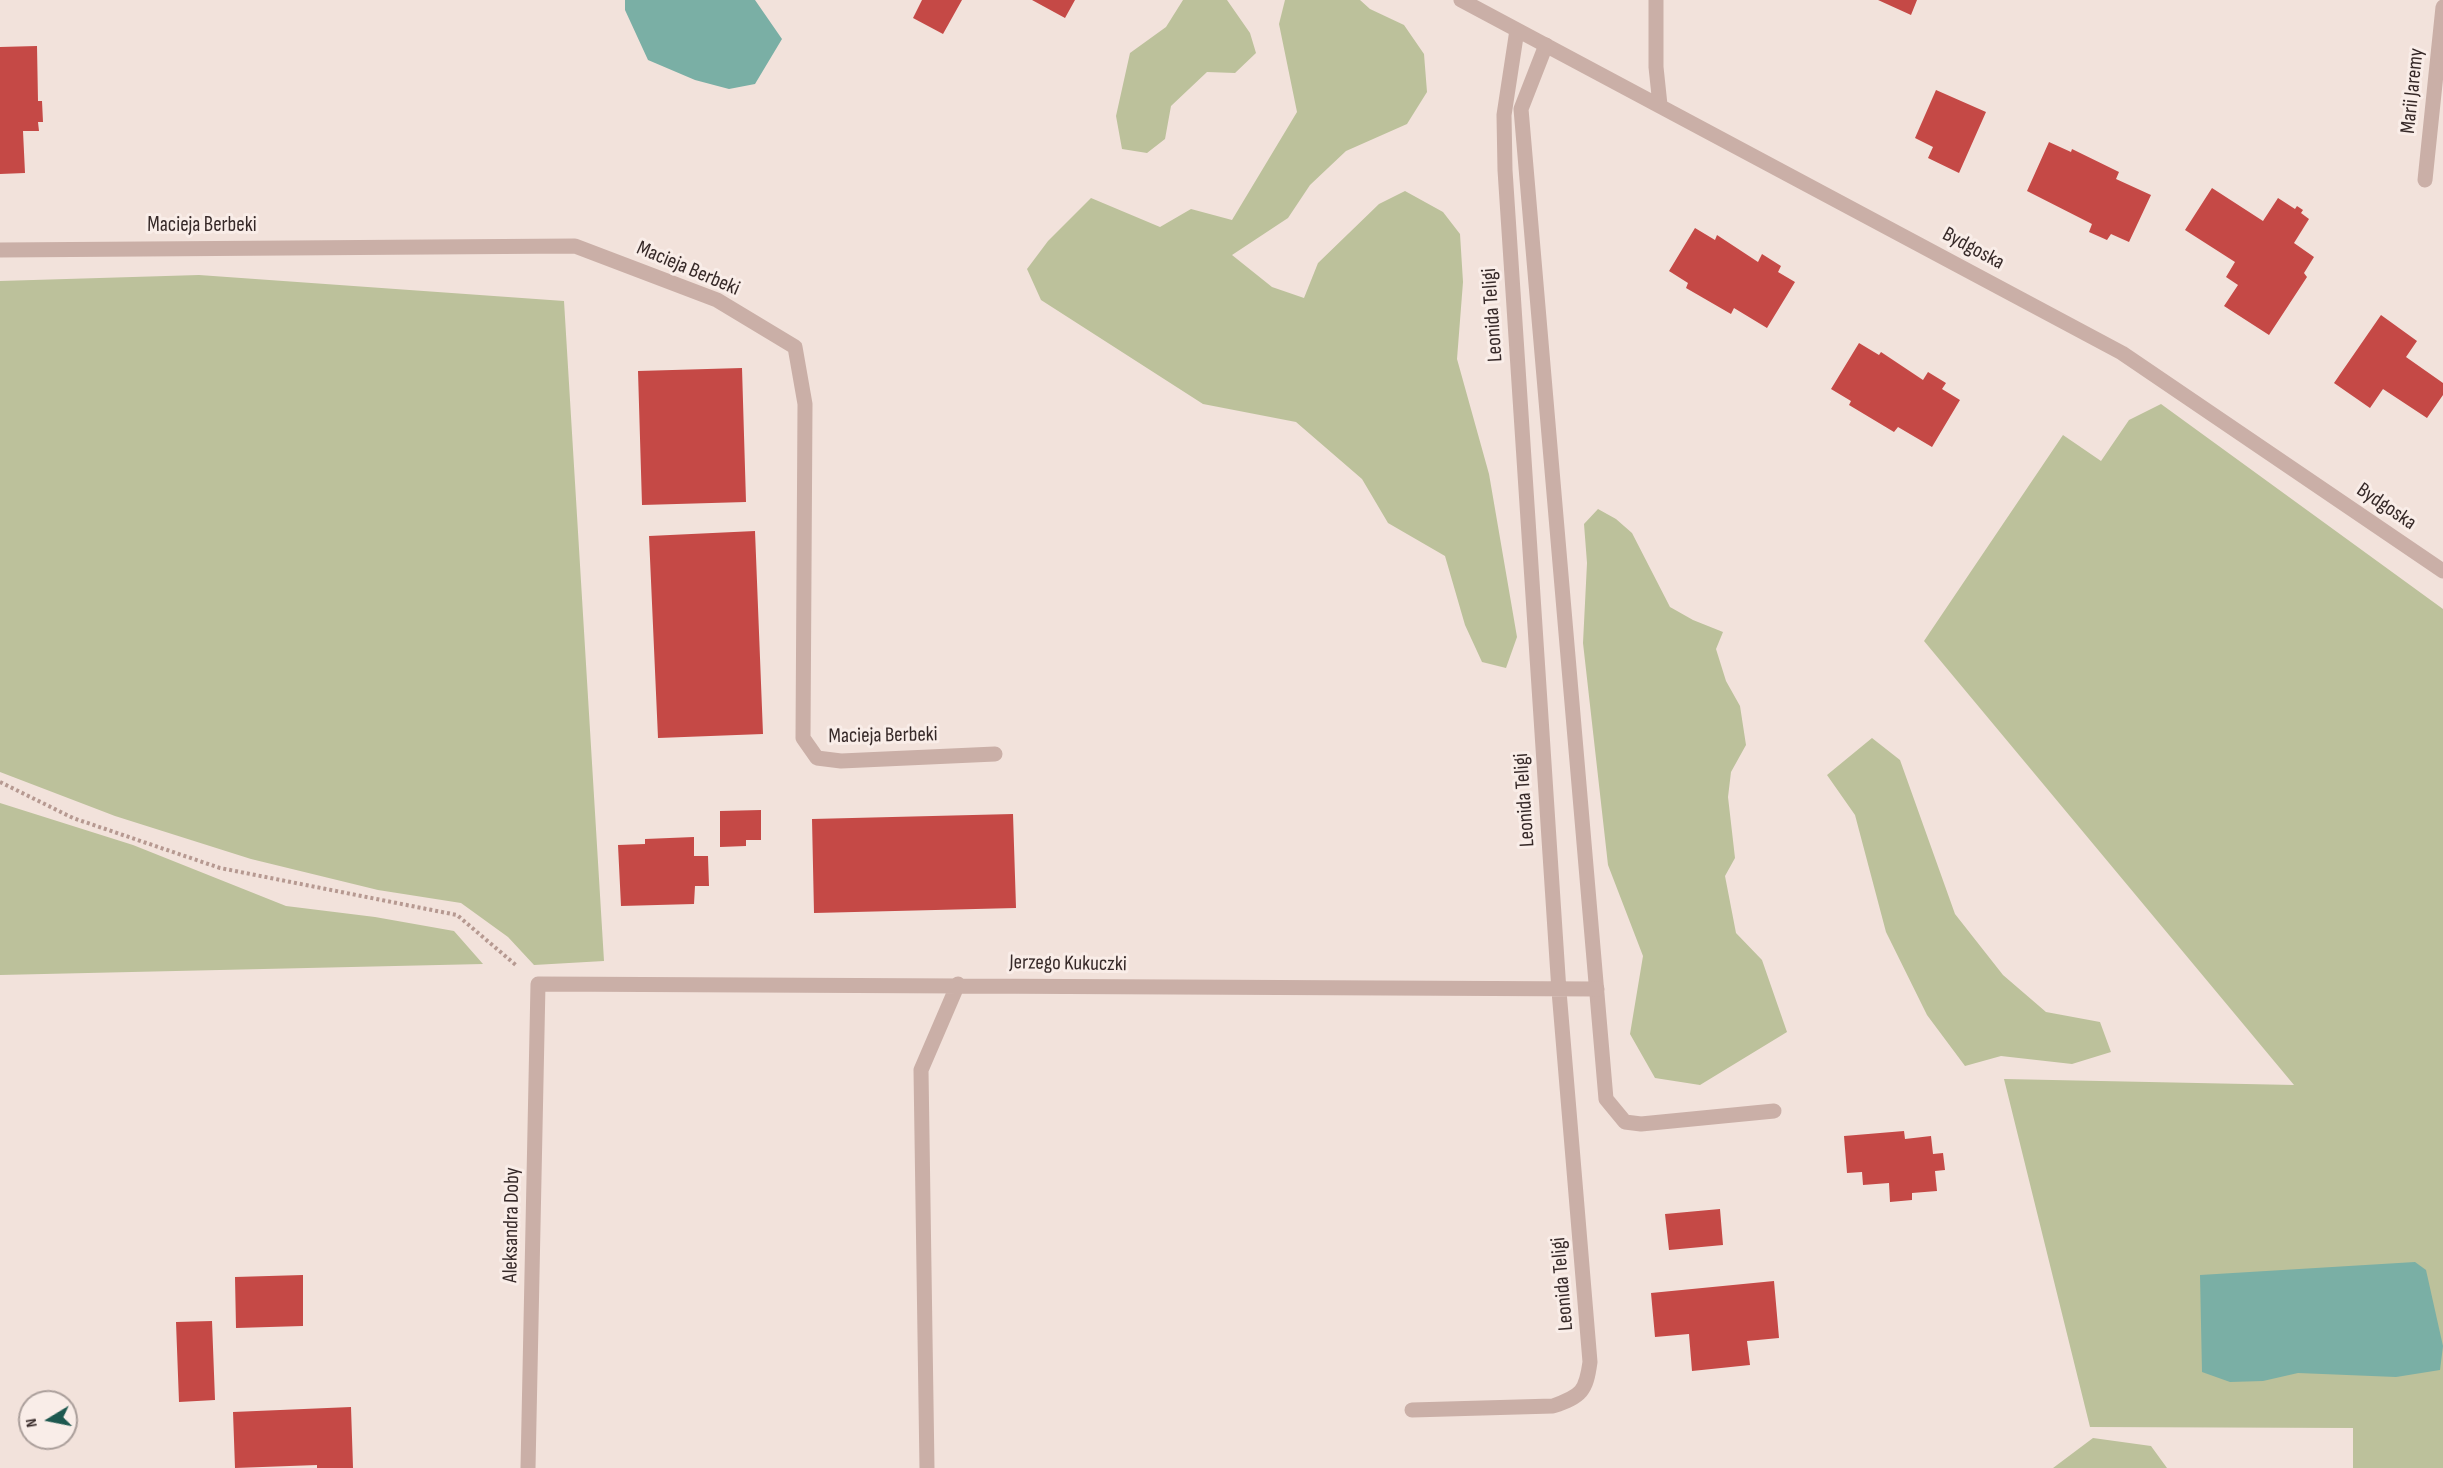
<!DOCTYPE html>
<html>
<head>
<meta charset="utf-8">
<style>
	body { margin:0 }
	#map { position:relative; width:2443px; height:1468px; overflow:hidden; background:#f2e2db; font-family:"Sofia Sans Condensed",sans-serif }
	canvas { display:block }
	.north { position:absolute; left:18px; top:1390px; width:60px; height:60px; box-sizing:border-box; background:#f9ede8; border:2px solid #ab9f9b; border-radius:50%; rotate:260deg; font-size:16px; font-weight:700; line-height:24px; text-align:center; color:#362928 }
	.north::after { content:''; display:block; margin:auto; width:21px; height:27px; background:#1d584f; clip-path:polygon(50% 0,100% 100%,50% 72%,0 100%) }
</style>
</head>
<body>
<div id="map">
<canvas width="2443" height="1468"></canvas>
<div class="north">N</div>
</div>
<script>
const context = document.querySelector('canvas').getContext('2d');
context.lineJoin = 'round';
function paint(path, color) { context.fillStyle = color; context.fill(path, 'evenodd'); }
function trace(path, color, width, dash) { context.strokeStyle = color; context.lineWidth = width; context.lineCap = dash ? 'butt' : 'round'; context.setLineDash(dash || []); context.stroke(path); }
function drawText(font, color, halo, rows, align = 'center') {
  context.font = font + ' "Sofia Sans Condensed",sans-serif'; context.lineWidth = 6; context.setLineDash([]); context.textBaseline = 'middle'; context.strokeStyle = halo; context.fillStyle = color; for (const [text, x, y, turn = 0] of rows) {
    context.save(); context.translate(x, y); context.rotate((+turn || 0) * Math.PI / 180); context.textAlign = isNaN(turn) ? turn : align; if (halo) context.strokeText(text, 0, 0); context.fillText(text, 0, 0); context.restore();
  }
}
paint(new Path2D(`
	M 1183,0 L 1227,0 L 1250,33 L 1256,53 L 1235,73 L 1207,72 L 1171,106 L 1165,139 L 1147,153 L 1122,149 L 1116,116 L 1130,53 L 1166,27 Z
	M 1285,0 L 1360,0 L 1370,9 L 1404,25 L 1424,54 L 1427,92 L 1407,124 L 1346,151 L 1310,185 L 1288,218 L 1232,255 L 1272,287 L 1304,298 L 1318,263 L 1379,204 L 1405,191 L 1443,212 L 1460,234 L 1463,282 L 1457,359 L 1489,474 L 1517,637 L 1506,668 L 1482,662 L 1465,625 L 1445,556 L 1388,523 L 1362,479 L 1296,422 L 1203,404 L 1041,300 L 1027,269 L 1048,241 L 1091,198 L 1160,227 L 1191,209 L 1232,220 L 1297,112 L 1279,24 Z
	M 199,275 L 564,301 L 604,961 L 534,965 L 508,937 L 461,903 L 378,890 L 251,859 L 115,816 L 0,772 L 0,281 Z
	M 2161,404 L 2443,609 L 2443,1468 L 2353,1468 L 2353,1428 L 2090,1427 L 2004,1079 L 2294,1085 L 1924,641 L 2063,435 L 2101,461 L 2129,420 Z
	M 1598,509 L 1616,519 L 1632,533 L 1670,607 L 1693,620 L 1723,632 L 1716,649 L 1726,681 L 1740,706 L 1746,745 L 1731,772 L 1728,797 L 1735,858 L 1725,876 L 1736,933 L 1762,960 L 1787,1032 L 1700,1085 L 1655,1078 L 1630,1034 L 1643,956 L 1608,865 L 1583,643 L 1587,563 L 1584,524 Z
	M 1872,738 L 1900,760 L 1955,914 L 2003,975 L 2046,1012 L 2100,1022 L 2111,1052 L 2072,1064 L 2001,1056 L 1965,1066 L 1927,1015 L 1886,932 L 1855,815 L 1827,775 Z
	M 0,803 L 133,845 L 286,906 L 375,917 L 454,931 L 483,964 L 0,975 Z
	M 2093,1438 L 2151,1446 L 2167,1468 L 2053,1468 Z`), '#bcc19b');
paint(new Path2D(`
	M 625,0 L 755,0 L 782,39 L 755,84 L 729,89 L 695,80 L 648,60 L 625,10 Z
	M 2415,1262 L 2426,1270 L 2443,1346 L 2440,1370 L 2396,1377 L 2298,1373 L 2263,1381 L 2230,1382 L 2202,1372 L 2200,1275 Z`), '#7aafa5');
paint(new Path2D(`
	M 922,0 L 962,0 L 943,34 L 913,18 Z
	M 1032,0 L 1075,0 L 1065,18 Z
	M 1878,0 L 1917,0 L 1911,15 Z
	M 37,46 L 38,101 L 42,101 L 43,122 L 38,122 L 39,131 L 23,131 L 25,173 L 0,174 L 0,47 Z
	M 1936,90 L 1986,112 L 1959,173 L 1928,158 L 1933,147 L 1915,138 Z
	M 2049,142 L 2071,152 L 2072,149 L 2119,172 L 2116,179 L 2151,195 L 2129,242 L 2111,234 L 2107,240 L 2089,232 L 2092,224 L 2027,191 Z
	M 2212,188 L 2263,221 L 2278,198 L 2295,209 L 2297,206 L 2303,210 L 2301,213 L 2309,219 L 2294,243 L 2314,257 L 2304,273 L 2307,277 L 2269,335 L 2224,306 L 2238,285 L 2226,277 L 2235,262 L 2185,230 Z
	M 1695,228 L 1715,240 L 1717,235 L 1758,262 L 1762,254 L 1781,266 L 1778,272 L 1795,282 L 1767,328 L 1734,308 L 1731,314 L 1686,288 L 1688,283 L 1669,271 Z
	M 2381,315 L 2417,341 L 2406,357 L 2443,383 L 2443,395 L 2427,418 L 2383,389 L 2370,408 L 2334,383 Z
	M 1859,343 L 1879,355 L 1881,352 L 1923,380 L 1928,372 L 1946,383 L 1942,389 L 1960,400 L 1932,447 L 1898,427 L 1894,432 L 1849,405 L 1851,401 L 1831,389 Z
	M 742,368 L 746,502 L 642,505 L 638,371 Z
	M 755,531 L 763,734 L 658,738 L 649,536 Z
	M 761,810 L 761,840 L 746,840 L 746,846 L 720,847 L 720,811 Z
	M 1013,814 L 1016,908 L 814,913 L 812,819 Z
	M 694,837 L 694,856 L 708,856 L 709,886 L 695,886 L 694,904 L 621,906 L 618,845 L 645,844 L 645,839 Z
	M 1904,1131 L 1905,1139 L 1931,1136 L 1933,1154 L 1943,1153 L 1945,1170 L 1935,1171 L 1937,1191 L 1912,1193 L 1912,1200 L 1890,1202 L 1889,1183 L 1863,1185 L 1862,1172 L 1847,1173 L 1844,1136 Z
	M 1720,1209 L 1723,1245 L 1669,1250 L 1665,1214 Z
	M 303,1275 L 303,1326 L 236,1328 L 235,1277 Z
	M 1774,1281 L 1779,1338 L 1747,1341 L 1750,1365 L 1692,1371 L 1689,1334 L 1655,1337 L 1651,1293 Z
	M 212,1321 L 215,1400 L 179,1402 L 176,1322 Z
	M 351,1407 L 353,1468 L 317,1468 L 317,1465 L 235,1468 L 233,1412 Z`), '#c54946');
trace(new Path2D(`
	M 0,782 L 73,818 L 220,868 L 457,915 L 517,966`), '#b69991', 4, [3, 3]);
trace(new Path2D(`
	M 1546,45 L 1521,109 L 1606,1099 L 1625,1122 L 1641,1124 L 1774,1111`), '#caafa7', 15);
trace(new Path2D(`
	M 1461,0 L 2122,353 L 2443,571
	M 1656,0 L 1656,67 L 1660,105
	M 2425,180 L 2443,7
	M 0,250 L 575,246 L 717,300 L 795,347 L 805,404 L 803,738 L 817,758 L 841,761 L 995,754
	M 1412,1410 L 1553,1406 C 1582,1396 1586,1391 1590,1362 L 1559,991 L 1505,170 L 1504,115 L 1517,30
	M 528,1468 L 538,984 L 1597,989
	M 927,1468 L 921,1070 L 958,984`), '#caafa7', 15);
drawText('21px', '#362928', '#f9ede8', [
	["Marii Jaremy",2413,91,-84],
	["Macieja Berbeki",202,226],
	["Bydgoska",1973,249,28],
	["Macieja Berbeki",688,269,23],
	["Leonida Teligi",1493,315,-94],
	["Bydgoska",2386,507,34],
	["Macieja Berbeki",883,736,-1],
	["Leonida Teligi",1525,800,-94],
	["Jerzego Kukuczki",1068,964,1],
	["Aleksandra Doby",512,1225,-89],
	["Leonida Teligi",1563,1284,-95]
]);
</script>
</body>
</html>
